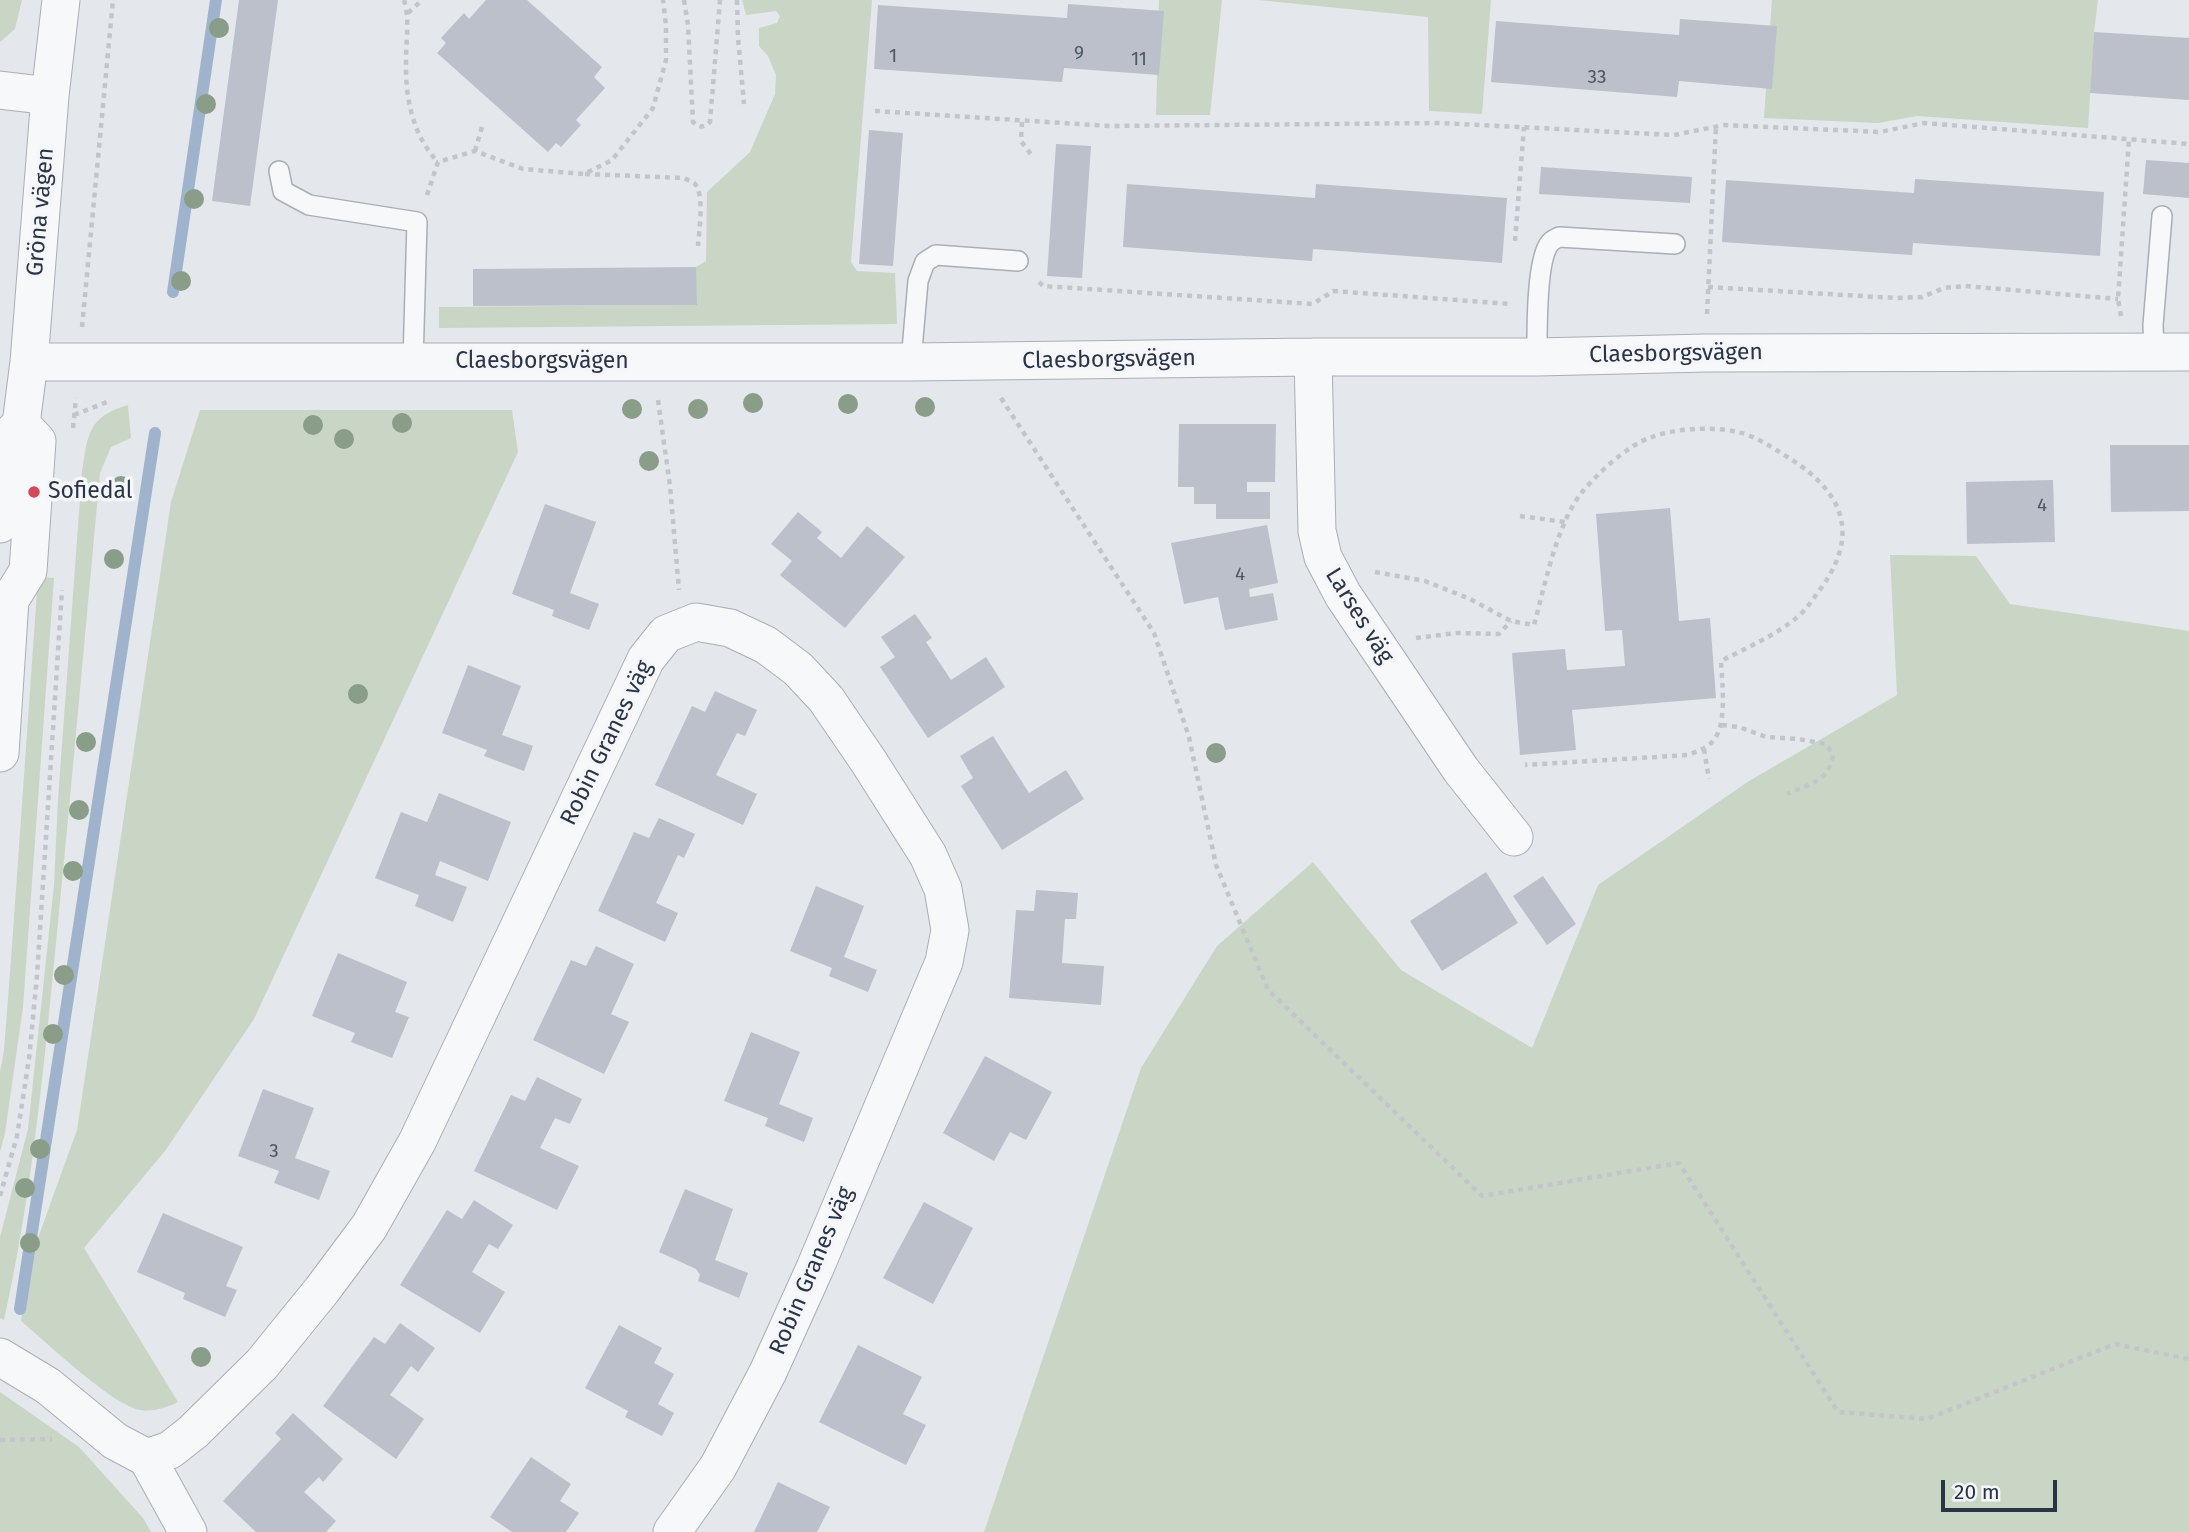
<!DOCTYPE html>
<html>
<head>
<meta charset="utf-8">
<style>
	body { margin:0 }
	#map { position:relative; width:2189px; height:1532px; overflow:hidden; background:#e4e7ec; font-family:"Fira Sans",sans-serif }
	canvas { display:block }
	.scale { position:absolute; left:1941px; top:1480px; width:116px; height:32px; box-sizing:border-box; border:4px solid #2b3445; border-top:0; padding-left:9px; font-size:21px; line-height:24px; white-space:nowrap; color:#2b3445; -webkit-text-stroke:5px #f4f6f9; paint-order:stroke }
</style>
</head>
<body>
<div id="map">
<canvas width="2189" height="1532"></canvas>
<div class="scale">20 m</div>
</div>
<script>
const context = document.querySelector('canvas').getContext('2d');
context.lineJoin = 'round';
function paint(path, color) { context.fillStyle = color; context.fill(path, 'evenodd'); }
function trace(path, color, width, dash) { context.strokeStyle = color; context.lineWidth = width; context.lineCap = dash ? 'butt' : 'round'; context.setLineDash(dash || []); context.stroke(path); }
function drawText(font, color, halo, rows, align = 'center') {
  context.font = font + ' "Fira Sans",sans-serif'; context.lineWidth = 7; context.setLineDash([]); context.textBaseline = 'middle'; context.strokeStyle = halo; context.fillStyle = color; for (const [text, x, y, turn = 0] of rows) {
    context.save(); context.translate(x, y); context.rotate((+turn || 0) * Math.PI / 180); context.textAlign = isNaN(turn) ? turn : align; if (halo) context.strokeText(text, 0, 0); context.fillText(text, 0, 0); context.restore();
  }
}
paint(new Path2D(`
	M 0,0 L 22,0 L 15,29 L 0,42 Z
	M 742,0 L 872,0 L 851,262 L 857,271 L 895,273 L 897,324 L 439,328 L 439,307 L 696,305 L 696,267 L 706,261 L 707,192 L 750,152 L 775,94 L 776,75 L 768,56 L 759,46 L 759,28 L 777,23 L 780,16 L 776,11 L 746,15 Z
	M 1159,0 L 1222,0 L 1210,115 L 1156,115 Z
	M 1258,0 L 1491,0 L 1482,114 L 1429,111 L 1428,17 Z
	M 1772,0 L 2098,0 L 2094,32 L 2088,128 L 1917,116 L 1878,123 L 1764,118 Z
	M 128,405 L 131,438 L 111,447 L 100,473 C 85,633 71,793 55,953 C 43,1076 31,1199 4,1320 L 0,1318 L 0,1237 L 28,1129 L 54,885 L 58,799 L 82,472 C 88,435 87,417 128,405 Z
	M 200,410 L 512,410 L 518,452 L 254,1019 L 165,1151 L 84,1248 L 178,1402 C 167,1408 152,1412 140,1410 C 113,1406 45,1341 21,1321 L 34,1249 L 77,1130 L 171,502 Z
	M 1890,555 L 1976,556 L 2010,604 L 2189,631 L 2189,1532 L 984,1532 L 1141,1068 L 1217,946 L 1313,862 L 1401,970 L 1532,1048 L 1598,885 L 1749,781 L 1897,695 Z
	M 38,577 L 54,578 L 23,1007 L 5,1133 L 0,1152 L 0,1072 L 4,1051 L 12,946 Z
	M 0,1392 L 79,1447 L 143,1518 L 151,1532 L 0,1532 Z`), '#c9d6c5');
trace(new Path2D(`
	M 173,292 L 216,0
	M 20,1309 L 155,433`), '#9fb4cc', 12);
paint(new Path2D(`
	M 239,0 L 278,0 L 250,206 L 212,201 Z
	M 486,0 L 527,0 L 602,67 L 594,77 L 605,88 L 576,120 L 581,125 L 561,147 L 556,143 L 548,152 L 437,53 L 446,43 L 441,38 L 464,13 L 469,19 Z
	M 1068,4 L 1164,11 L 1159,75 L 1064,68 L 1062,82 L 874,69 L 878,5 L 1067,18 Z
	M 1680,19 L 1777,26 L 1772,89 L 1679,81 L 1677,97 L 1491,82 L 1496,21 L 1679,35 Z
	M 2094,32 L 2189,38 L 2189,100 L 2090,93 Z
	M 869,130 L 903,133 L 893,266 L 859,264 Z
	M 1056,144 L 1091,146 L 1082,278 L 1047,276 Z
	M 2146,160 L 2189,163 L 2189,198 L 2143,194 Z
	M 1541,167 L 1692,177 L 1690,203 L 1539,194 Z
	M 1915,179 L 2104,192 L 2100,256 L 1913,243 L 1912,255 L 1722,242 L 1726,180 L 1914,193 Z
	M 1127,184 L 1315,198 L 1316,184 L 1507,198 L 1502,263 L 1313,249 L 1312,261 L 1123,247 Z
	M 696,267 L 697,305 L 473,306 L 473,269 Z
	M 1179,424 L 1276,424 L 1275,482 L 1247,482 L 1247,492 L 1270,492 L 1270,519 L 1216,519 L 1216,504 L 1194,504 L 1194,487 L 1178,487 Z
	M 2110,445 L 2189,445 L 2189,511 L 2111,512 Z
	M 2053,480 L 2055,542 L 1967,544 L 1966,482 Z
	M 545,504 L 596,522 L 570,593 L 599,604 L 589,630 L 552,616 L 554,610 L 512,594 Z
	M 1670,508 L 1679,621 L 1710,618 L 1716,698 L 1572,710 L 1576,750 L 1520,755 L 1512,653 L 1565,649 L 1567,670 L 1625,666 L 1622,630 L 1605,631 L 1596,514 Z
	M 798,512 L 822,532 L 817,538 L 841,558 L 867,526 L 905,557 L 845,628 L 780,575 L 792,561 L 771,544 Z
	M 1267,525 L 1278,583 L 1249,589 L 1250,597 L 1273,593 L 1278,620 L 1225,630 L 1218,597 L 1184,604 L 1171,543 Z
	M 915,614 L 932,638 L 926,642 L 951,680 L 986,657 L 1005,687 L 928,738 L 880,667 L 895,657 L 881,637 Z
	M 468,665 L 521,686 L 502,735 L 533,746 L 524,771 L 484,756 L 487,750 L 442,733 Z
	M 715,691 L 757,710 L 745,736 L 737,733 L 716,775 L 757,794 L 743,825 L 655,785 L 692,706 L 705,712 Z
	M 993,736 L 1029,793 L 1066,770 L 1084,799 L 1002,850 L 961,786 L 973,778 L 960,756 Z
	M 439,793 L 511,822 L 488,881 L 440,861 L 435,875 L 467,887 L 453,922 L 415,906 L 419,895 L 375,878 L 401,812 L 427,822 Z
	M 659,818 L 695,834 L 684,858 L 678,855 L 656,903 L 678,913 L 665,942 L 598,911 L 634,832 L 649,838 Z
	M 1486,872 L 1518,923 L 1442,971 L 1410,921 Z
	M 1543,876 L 1576,924 L 1547,945 L 1513,896 Z
	M 816,886 L 864,906 L 844,957 L 877,970 L 868,992 L 829,976 L 832,968 L 790,951 Z
	M 1036,890 L 1078,893 L 1076,919 L 1065,919 L 1062,963 L 1104,966 L 1101,1005 L 1009,998 L 1016,910 L 1034,911 Z
	M 596,946 L 634,964 L 611,1014 L 629,1022 L 604,1074 L 533,1040 L 571,960 L 586,966 Z
	M 338,953 L 407,982 L 395,1012 L 409,1017 L 392,1058 L 351,1042 L 355,1033 L 312,1016 Z
	M 751,1032 L 800,1052 L 779,1104 L 813,1118 L 804,1142 L 765,1126 L 768,1118 L 724,1101 Z
	M 985,1056 L 1052,1092 L 1026,1140 L 1010,1132 L 994,1161 L 943,1133 Z
	M 537,1077 L 582,1099 L 570,1124 L 555,1118 L 540,1148 L 579,1166 L 557,1210 L 474,1171 L 511,1095 L 525,1101 Z
	M 263,1089 L 314,1108 L 295,1158 L 330,1171 L 319,1200 L 274,1183 L 279,1171 L 238,1156 Z
	M 685,1189 L 733,1209 L 715,1260 L 748,1273 L 739,1298 L 698,1281 L 700,1275 L 696,1269 L 659,1252 Z
	M 474,1200 L 513,1225 L 498,1249 L 489,1244 L 472,1272 L 505,1292 L 480,1333 L 400,1285 L 447,1210 L 462,1219 Z
	M 924,1202 L 973,1228 L 933,1304 L 883,1278 Z
	M 163,1213 L 243,1247 L 226,1286 L 237,1290 L 225,1317 L 183,1299 L 185,1293 L 137,1272 Z
	M 400,1323 L 435,1348 L 418,1372 L 411,1366 L 390,1395 L 424,1419 L 396,1459 L 323,1406 L 374,1337 L 385,1344 Z
	M 619,1325 L 662,1348 L 654,1363 L 674,1374 L 658,1404 L 674,1413 L 662,1436 L 625,1417 L 628,1411 L 585,1388 Z
	M 858,1345 L 922,1377 L 903,1414 L 926,1425 L 906,1465 L 819,1422 Z
	M 293,1413 L 343,1459 L 323,1482 L 319,1477 L 304,1492 L 336,1521 L 326,1532 L 256,1532 L 223,1501 L 281,1439 L 275,1433 Z
	M 531,1457 L 571,1484 L 560,1501 L 579,1513 L 566,1532 L 512,1532 L 490,1517 Z
	M 778,1482 L 830,1507 L 817,1532 L 754,1532 Z`), '#bbc0ca');
const service = new Path2D(`
	M 279,171 L 283,191 L 309,205 L 417,222 L 413,362
	M 2154,352 L 2153,325 L 2162,216
	M 1537,357 C 1537,334 1536,259 1550,243 C 1552,240 1556,239 1559,237 L 1675,244
	M 911,362 L 918,281 L 925,262 L 936,255 L 1018,261`);
const minor = new Path2D(`
	M 0,90 L 50,96
	M 1313,357 L 1317,531 L 1323,557 L 1343,595 L 1461,770 L 1514,837
	M 29,362 L 911,362 L 1313,357 L 1537,357 L 1706,353 L 2189,352
	M 0,524 L 5,440 L 21,424 L 29,362 L 50,96 L 61,0
	M 0,753 L 10,600 L 28,571 L 37,441 L 21,424
	M 0,1357 L 48,1386 L 115,1441 L 147,1458 L 188,1532
	M 147,1458 L 170,1450 L 193,1432 L 262,1364 L 322,1290 L 369,1227 L 417,1142 L 646,659 L 666,634 L 696,622 L 730,628 L 766,645 L 798,669 L 826,699 L 869,762 L 928,855 L 943,889 L 950,930 L 944,962 L 815,1268 L 768,1372 L 718,1467 L 672,1532`);
trace(service, '#a9aeb7', 22);
trace(minor, '#a9aeb7', 39);
trace(new Path2D(`
	M 404,0 C 410,20 406,40 406,60 C 405,96 412,135 438,162
	M 684,0 L 688,25 L 693,122 C 700,128 703,128 710,122 L 720,0
	M 737,0 L 738,38 L 744,104
	M 408,13 L 422,0
	M 875,111 L 1110,126 L 1440,123 L 1674,135 L 1724,125 L 1880,132 L 1924,123 L 2189,144
	M 1022,122 L 1021,141 L 1033,157
	M 475,151 L 482,127
	M 585,174 L 684,178 C 687,180 691,181 694,183 C 705,192 699,232 698,246
	M 427,195 L 438,162 L 475,151 L 523,169 L 584,174 L 612,160 L 653,108 L 666,60 L 666,25 L 663,0
	M 1515,241 L 1524,127
	M 1039,282 L 1043,286 L 1313,304 L 1333,291 L 1511,304
	M 1708,287 L 1895,298 L 1922,297 L 1944,288 L 1965,286 L 2118,299
	M 1707,314 L 1716,126
	M 2121,316 L 2118,299 L 2129,139
	M 82,327 L 113,0
	M 1001,398 L 1154,633 L 1189,737 L 1216,865 L 1268,990 L 1482,1196 L 1679,1163 L 1838,1412 L 1927,1419 L 2115,1344 L 2189,1359
	M 658,400 L 670,486 L 679,590
	M 74,415 L 107,402
	M 73,428 L 76,398
	M 1520,516 L 1565,522
	M 1375,572 L 1425,581 L 1470,599 L 1511,621 L 1534,625 C 1545,585 1557,522 1583,491 C 1599,472 1626,447 1649,438 C 1676,428 1710,426 1738,432 C 1752,435 1769,445 1781,453 C 1837,486 1864,527 1822,587 C 1814,597 1806,611 1795,619 C 1774,636 1746,648 1721,661 C 1722,683 1728,726 1712,742 C 1706,749 1697,751 1688,755 L 1525,765
	M 1416,638 L 1456,633 L 1499,634 L 1511,621
	M 1722,725 L 1739,727 L 1766,737 L 1798,739 L 1826,744 L 1833,755 C 1829,782 1809,784 1787,794
	M 1704,749 L 1709,779
	M 0,1196 L 17,1136 L 29,1059 L 37,976 L 62,590
	M 0,1440 L 52,1439`), '#c2c5cb', 4.5, [5, 5]);
trace(service, '#f7f8fa', 19);
trace(minor, '#f7f8fa', 37);
context.fillStyle = '#899d89';
for (const [x, y] of [
	[219,28],
	[206,104],
	[194,199],
	[181,281],
	[753,403],
	[848,404],
	[925,407],
	[632,409],
	[698,409],
	[402,423],
	[313,425],
	[344,439],
	[649,461],
	[121,486],
	[114,559],
	[358,694],
	[86,742],
	[1216,753],
	[79,810],
	[73,871],
	[64,975],
	[53,1034],
	[40,1149],
	[25,1188],
	[30,1243],
	[201,1357]
]) { context.beginPath(); context.arc(x, y, 10, 0, 2 * Math.PI); context.fill(); }
for (const [x, y, r, color] of [
	[34,492,7,"#d1495b"]
]) { const dot = new Path2D(); dot.arc(x, y, r, 0, 2 * Math.PI); context.fillStyle = color; context.fill(dot); trace(dot, '#f4f6f9', 2.5); }
drawText('19px', '#4f5766', null, [
	["9",1079,54],
	["1",893,57],
	["11",1139,60],
	["33",1597,78],
	["4",2042,506],
	["4",1240,575],
	["3",274,1152]
]);
drawText('23px', '#2b3445', '#f4f6f9', [
	["Gröna vägen",41,212,-85],
	["Claesborgsvägen",1676,354,-1],
	["Claesborgsvägen",1109,360,-1],
	["Claesborgsvägen",542,362],
	["Larses väg",1359,616,58],
	["Robin Granes väg",607,743,-64],
	["Robin Granes väg",812,1271,-67]
]);
drawText('23px', '#2b3445', '#f4f6f9', [
	["Sofiedal",48,492]
], 'left');
</script>
</body>
</html>
